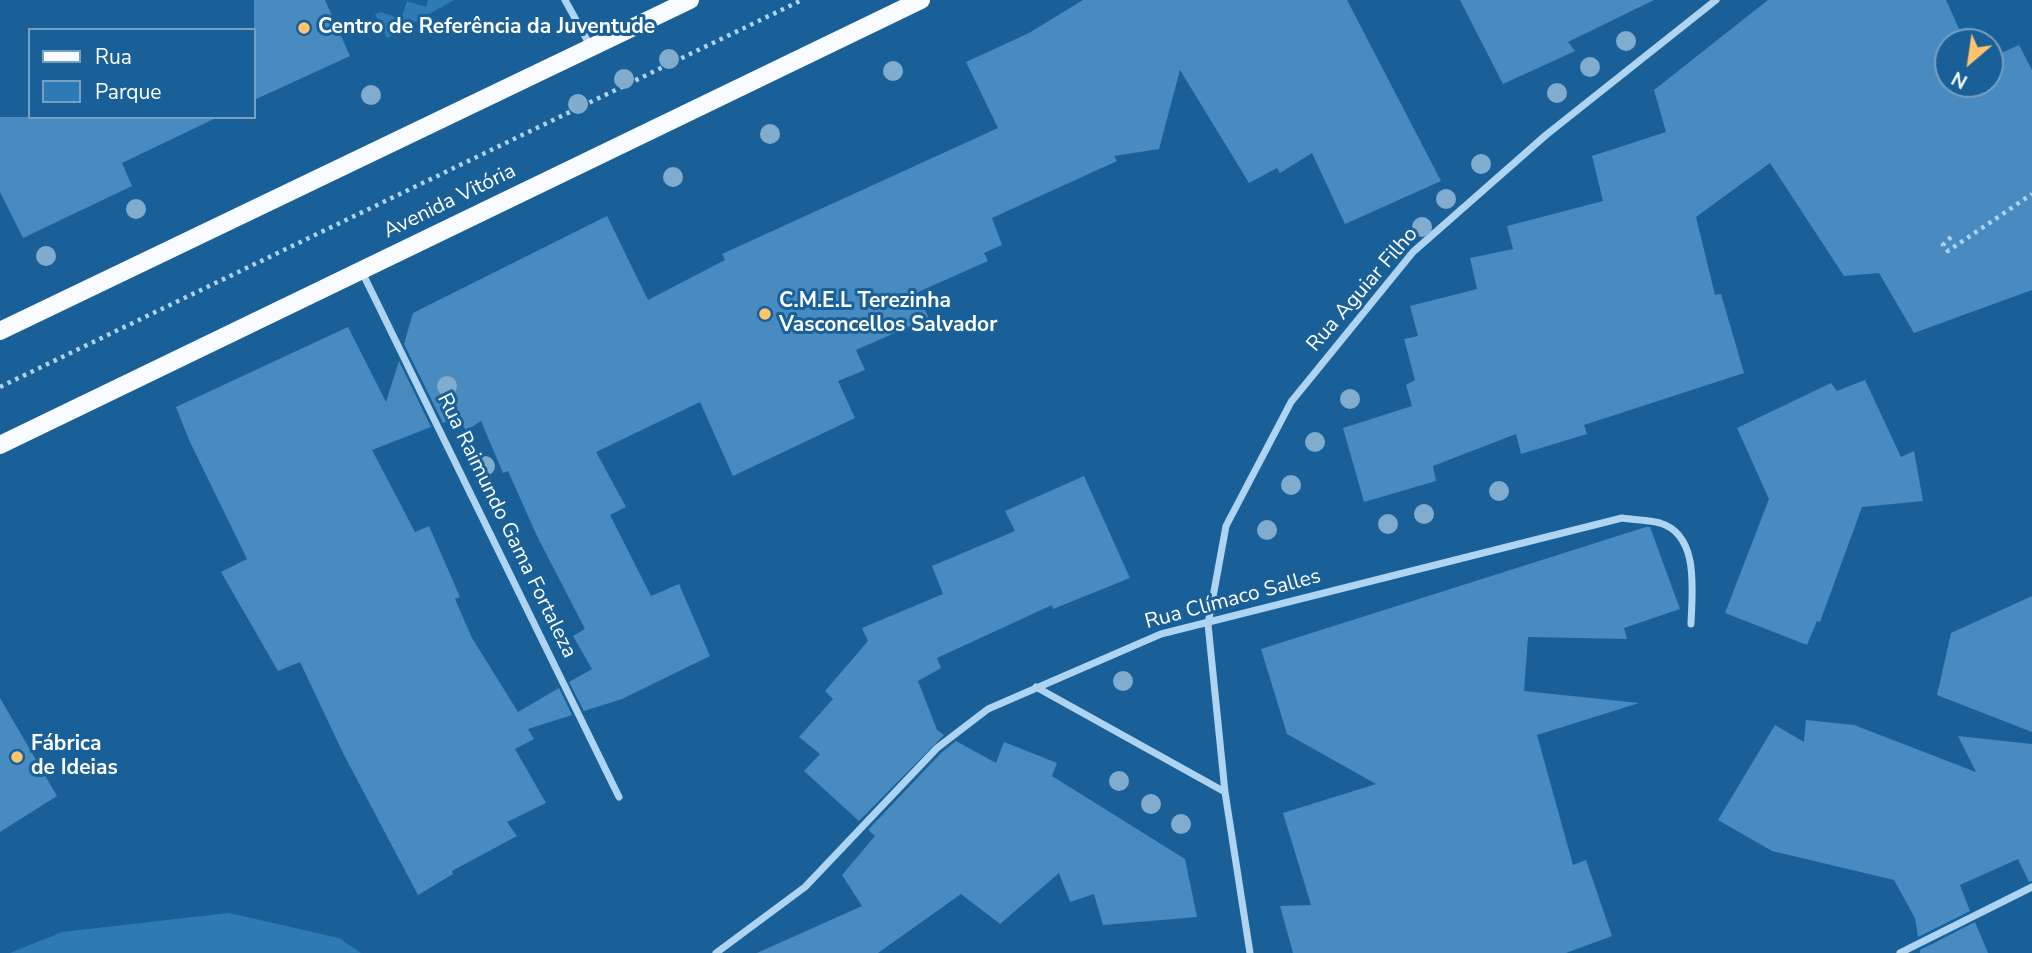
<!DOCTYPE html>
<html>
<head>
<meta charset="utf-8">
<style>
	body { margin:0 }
	#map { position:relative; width:2032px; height:953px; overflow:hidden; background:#1a6098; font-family:"Nunito Sans",sans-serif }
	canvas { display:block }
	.legend { position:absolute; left:28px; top:28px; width:228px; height:91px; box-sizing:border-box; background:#1a6098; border:2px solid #76a0c1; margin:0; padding:9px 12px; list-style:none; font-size:21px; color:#fff }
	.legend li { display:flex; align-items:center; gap:14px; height:35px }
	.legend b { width:35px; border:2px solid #76a0c1 }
	.north { position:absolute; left:1934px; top:28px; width:70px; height:70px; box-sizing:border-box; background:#1a6098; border:2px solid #76a0c1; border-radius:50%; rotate:209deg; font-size:19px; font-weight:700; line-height:28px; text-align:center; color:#fff }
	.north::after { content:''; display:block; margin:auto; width:24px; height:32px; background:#ffc46e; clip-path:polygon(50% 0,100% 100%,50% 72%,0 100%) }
</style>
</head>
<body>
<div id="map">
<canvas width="2032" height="953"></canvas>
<ul class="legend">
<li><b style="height:9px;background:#f8fbff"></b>Rua</li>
<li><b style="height:19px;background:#2e7ab5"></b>Parque</li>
</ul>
<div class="north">N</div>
</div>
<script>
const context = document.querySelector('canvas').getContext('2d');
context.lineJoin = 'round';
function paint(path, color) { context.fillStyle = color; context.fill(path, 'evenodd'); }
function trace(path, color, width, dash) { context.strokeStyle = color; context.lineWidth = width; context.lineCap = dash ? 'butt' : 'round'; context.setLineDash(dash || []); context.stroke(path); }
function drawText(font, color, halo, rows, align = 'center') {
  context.font = font + ' "Nunito Sans",sans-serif'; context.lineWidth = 6; context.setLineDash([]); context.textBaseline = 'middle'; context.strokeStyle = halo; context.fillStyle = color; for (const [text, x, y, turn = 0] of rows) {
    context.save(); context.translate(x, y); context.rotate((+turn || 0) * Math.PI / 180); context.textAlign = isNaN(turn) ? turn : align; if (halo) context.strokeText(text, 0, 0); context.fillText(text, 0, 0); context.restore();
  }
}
paint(new Path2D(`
	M 428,0 L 454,0 L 387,38 L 375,14 L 381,12 L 401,19 L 407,1 L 426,7 Z
	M 229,913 L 339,938 L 361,953 L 10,953 L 62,932 Z`), '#2e7ab5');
paint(new Path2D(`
	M 254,0 L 325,0 L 350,56 L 254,100 Z
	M 1083,0 L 1347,0 L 1441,181 L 1345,224 L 1312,153 L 1280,173 L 1277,168 L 1249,183 L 1180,70 L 1159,149 L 1114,156 L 1117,161 L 992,218 L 1002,245 L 984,253 L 988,261 L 916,293 L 929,318 L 856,350 L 865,370 L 838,381 L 855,418 L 733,476 L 700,402 L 596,452 L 626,507 L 610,515 L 651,596 L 679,584 L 710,656 L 622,699 L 584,711 L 569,682 L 592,669 L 573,636 L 585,629 L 537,536 L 508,471 L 503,473 L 481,421 L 466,431 L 459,417 L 443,423 L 404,344 L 413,313 L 607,216 L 648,300 L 725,260 L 722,254 L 998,128 L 966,62 L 1029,33 Z
	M 1460,0 L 1654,0 L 1568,42 L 1575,51 L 1503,84 Z
	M 1768,0 L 1946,0 L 1965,42 L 1948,42 L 1948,84 L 1990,84 L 1990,58 L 2019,45 L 2032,70 L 2032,290 L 1914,333 L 1879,273 L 1844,276 L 1770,163 L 1696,217 L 1715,295 L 1721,294 L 1744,373 L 1584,425 L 1587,434 L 1521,454 L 1516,434 L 1433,466 L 1436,481 L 1364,502 L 1343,428 L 1412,406 L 1406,385 L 1415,380 L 1404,339 L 1418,336 L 1410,306 L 1477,289 L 1470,258 L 1513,249 L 1507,226 L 1603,201 L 1592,156 L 1666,132 L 1654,90 Z
	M 0,117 L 218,117 L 122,163 L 132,186 L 23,238 L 0,192 Z
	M 348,327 L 386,402 L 399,361 L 431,427 L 372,450 L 415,532 L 429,526 L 460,597 L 455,599 L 472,638 L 518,712 L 559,688 L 572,715 L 528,729 L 534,739 L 515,749 L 546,803 L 507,822 L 517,836 L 452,871 L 453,874 L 418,895 L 344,755 L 300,662 L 278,671 L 221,572 L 247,559 L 189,440 L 176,407 Z
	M 1865,380 L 1901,457 L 1914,451 L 1923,501 L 1862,507 L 1820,622 L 1817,621 L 1807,645 L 1725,613 L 1769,499 L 1737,428 L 1831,383 L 1837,391 Z
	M 1084,476 L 1130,578 L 1053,609 L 1052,605 L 937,658 L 941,668 L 918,681 L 937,730 L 944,735 L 859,821 L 804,771 L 820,754 L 799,737 L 833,699 L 825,691 L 868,641 L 862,628 L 943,594 L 932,566 L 1015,531 L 1005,511 Z
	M 1646,527 L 1650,527 L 1680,609 L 1624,628 L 1627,639 L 1528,637 L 1524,691 L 1639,703 L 1537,735 L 1573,865 L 1586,860 L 1612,936 L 1566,953 L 1293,953 L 1280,906 L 1311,905 L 1283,813 L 1376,784 L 1287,734 L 1261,649 Z
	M 2032,596 L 2032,732 L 1937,695 L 1951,633 Z
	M 0,698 L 57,796 L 0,832 Z
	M 1806,720 L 1854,725 L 1976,772 L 1958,736 L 2032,744 L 2032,881 L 2029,882 L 2018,859 L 1960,885 L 1970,911 L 1918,937 L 1915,918 L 1894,880 L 1772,851 L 1718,820 L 1775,725 L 1804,742 Z
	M 956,741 L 996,763 L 1004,742 L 1057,763 L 1052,776 L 1185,859 L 1197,917 L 1103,925 L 1094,894 L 1070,902 L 1059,873 L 1000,924 L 961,894 L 878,953 L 757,953 L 862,906 L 842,875 L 875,836 L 868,830 L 941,753 Z
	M 1975,922 L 1988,953 L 1920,953 L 1920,950 Z`), '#478bc0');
trace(new Path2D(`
	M 1951,237 L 1943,245 L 1948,251 L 2032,194
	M 0,387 L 802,0`), '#aed4f1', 4.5, [3.5, 5]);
trace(new Path2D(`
	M 565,0 L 591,47
	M 361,270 L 619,797
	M 1036,687 L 1225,792
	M 716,953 L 805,887 L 937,748 L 988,709 L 1161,634 L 1622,518 C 1634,520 1649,520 1660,523 C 1700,535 1692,592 1691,624
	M 1250,953 L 1225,792 L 1208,624 L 1226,526 L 1291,402 L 1413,252 L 1546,135 L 1716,0
	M 1900,953 L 2032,887`), '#aed4f1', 7);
trace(new Path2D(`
	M 0,331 L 690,0
	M 0,445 L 921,0`), '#f8fbff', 18);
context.fillStyle = '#81acce';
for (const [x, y] of [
	[1626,41],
	[669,59],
	[1590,67],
	[893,71],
	[624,79],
	[1557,93],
	[371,95],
	[578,104],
	[770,134],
	[1481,164],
	[673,177],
	[1446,199],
	[136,209],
	[1422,227],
	[46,256],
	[447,386],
	[1350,399],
	[1315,442],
	[485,466],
	[1291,485],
	[1499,491],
	[1424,514],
	[1388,524],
	[1267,530],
	[1123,681],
	[1119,781],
	[1151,804],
	[1181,824]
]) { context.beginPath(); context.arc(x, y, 10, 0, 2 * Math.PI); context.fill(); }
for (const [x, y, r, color] of [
	[304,28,7,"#ffc46e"],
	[765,314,7,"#ffc46e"],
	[17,757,7,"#ffc46e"]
]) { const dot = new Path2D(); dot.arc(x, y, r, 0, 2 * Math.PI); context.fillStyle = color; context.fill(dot); trace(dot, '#1a6098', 2.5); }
drawText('bold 21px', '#fff', '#1a6098', [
	["Centro de Referência da Juventude",318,28],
	["C.M.E.L Terezinha",779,302],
	["Vasconcellos Salvador",779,326],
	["Fábrica",31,745],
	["de Ideias",31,769]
], 'left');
drawText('21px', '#fff', '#1a6098', [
	["Avenida Vitória",450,202,-26],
	["Rua Aguiar Filho",1363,290,-49],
	["Rua Raimundo Gama Fortaleza",506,526,64],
	["Rua Clímaco Salles",1233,600,-15]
]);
</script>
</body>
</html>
